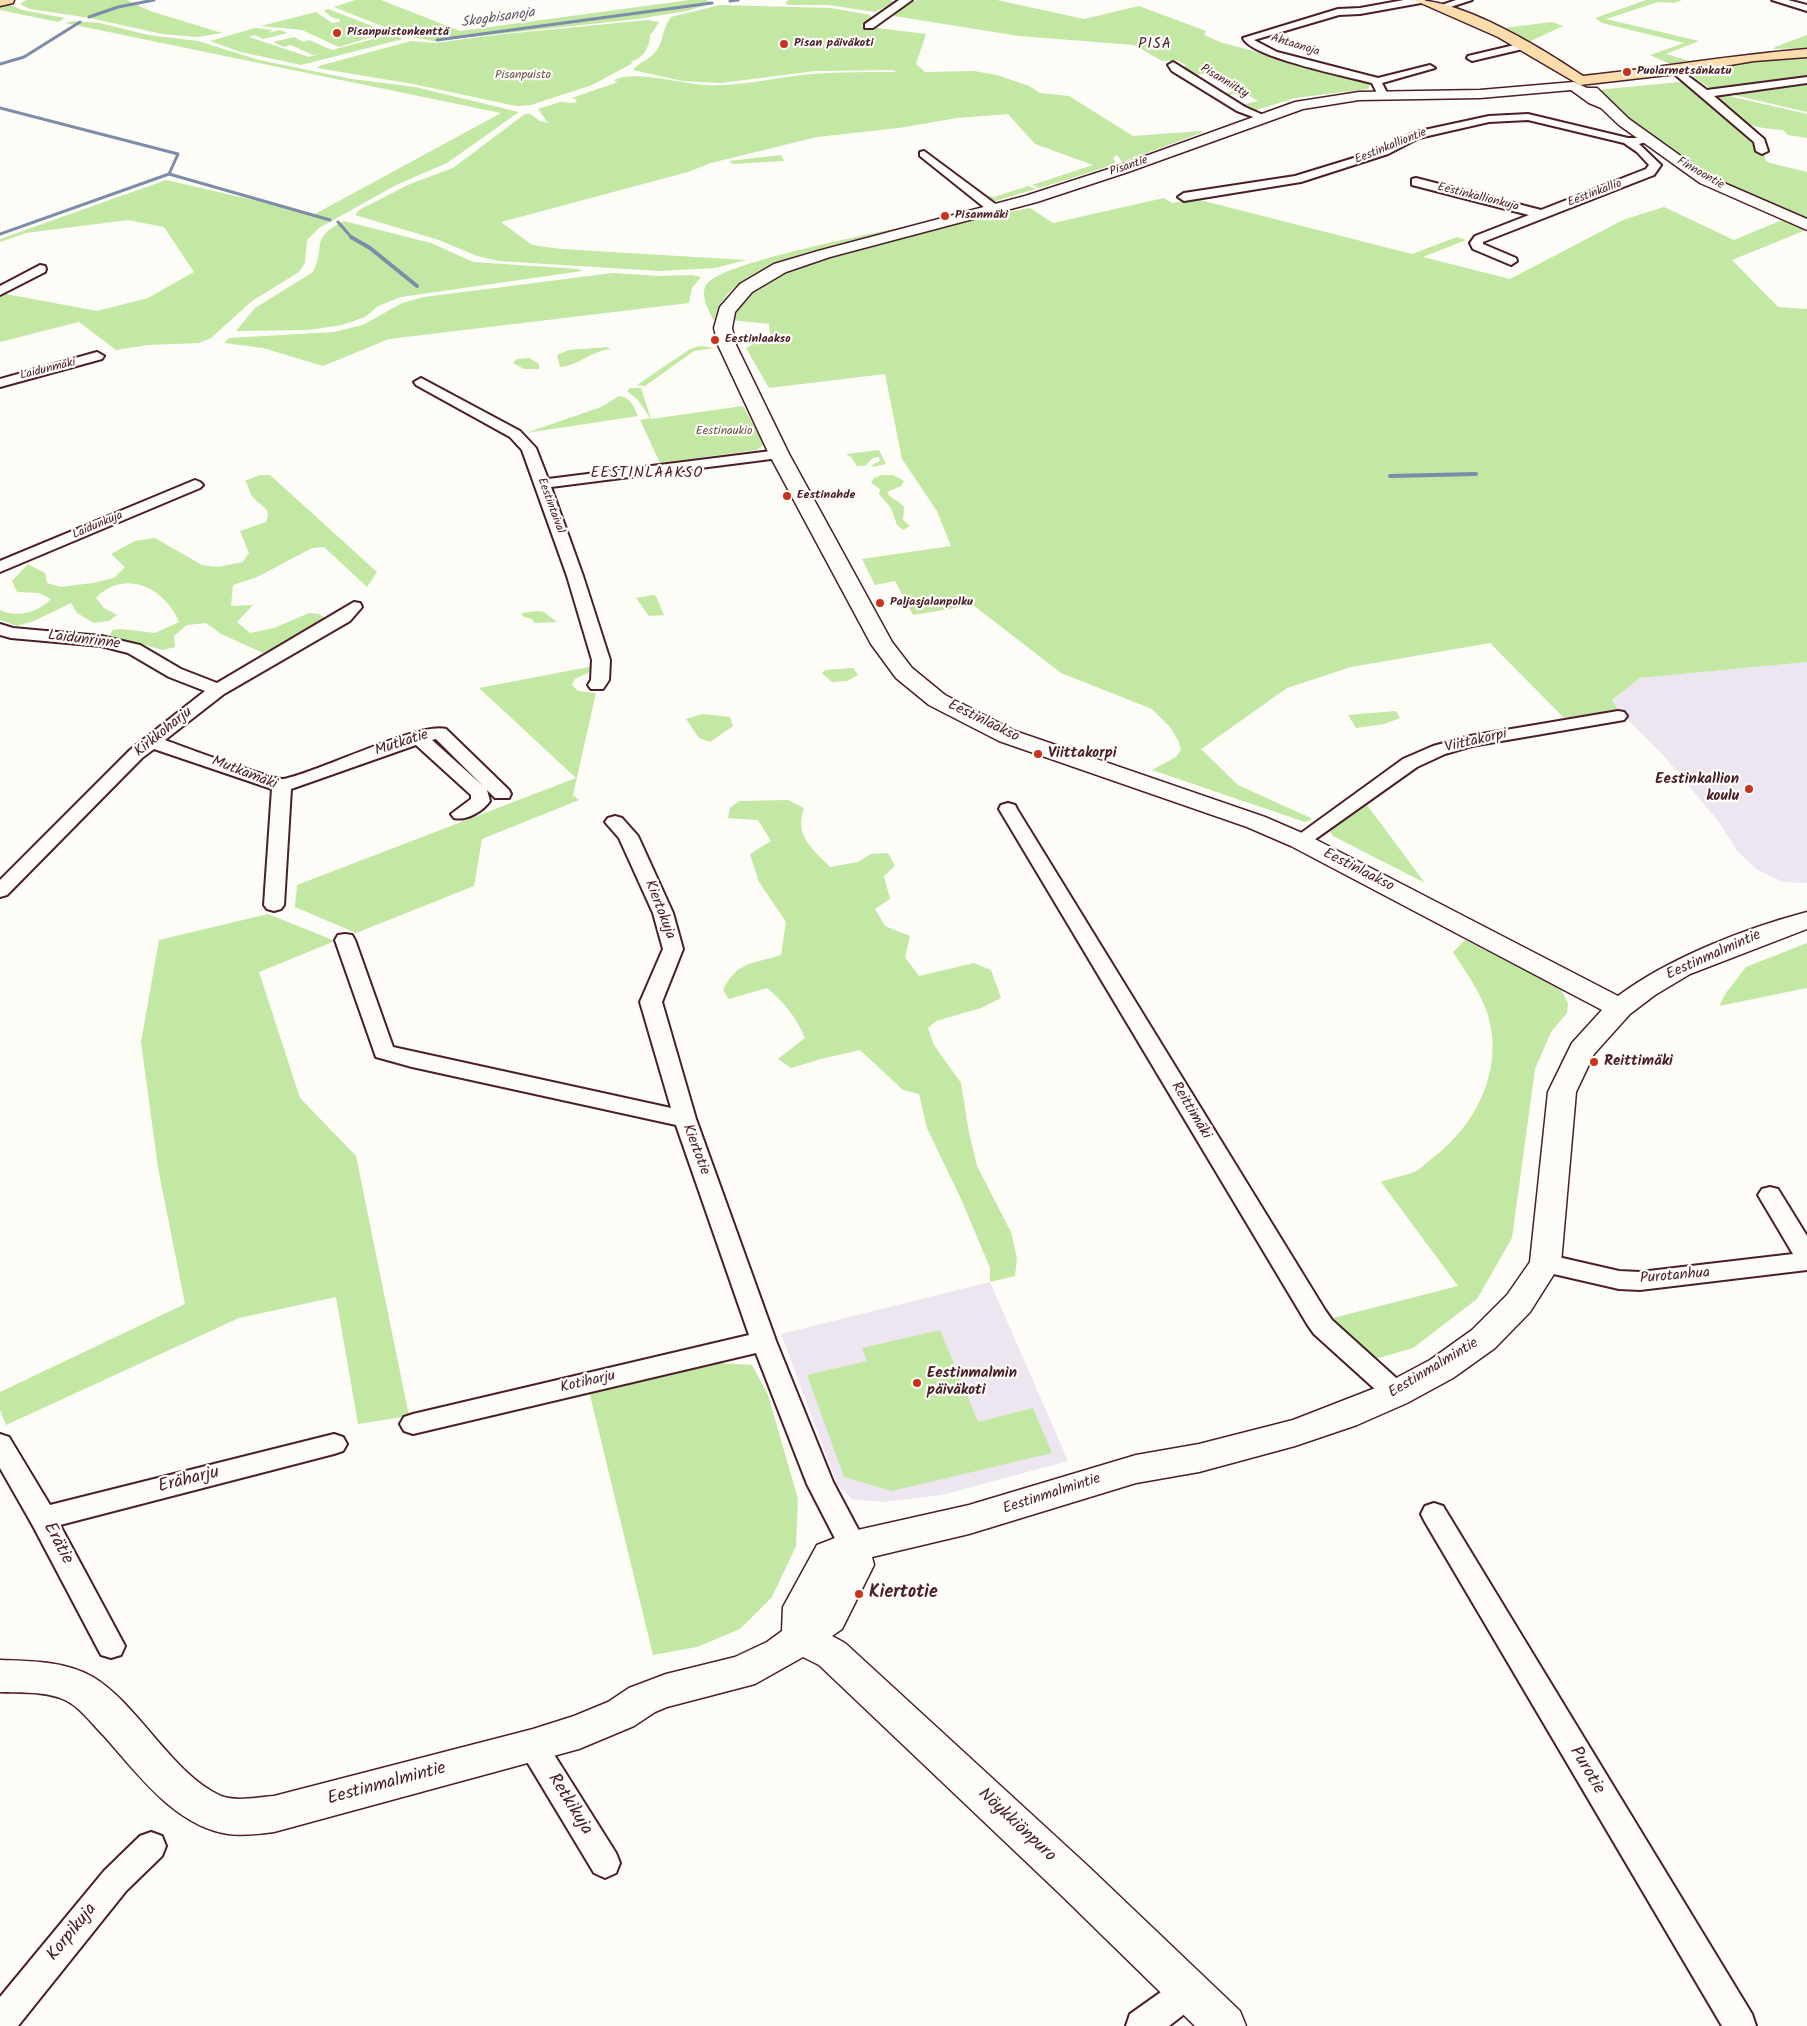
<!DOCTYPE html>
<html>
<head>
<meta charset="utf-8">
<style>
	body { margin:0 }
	canvas { display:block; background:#fdfcf7 }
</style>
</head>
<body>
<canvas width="1807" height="2026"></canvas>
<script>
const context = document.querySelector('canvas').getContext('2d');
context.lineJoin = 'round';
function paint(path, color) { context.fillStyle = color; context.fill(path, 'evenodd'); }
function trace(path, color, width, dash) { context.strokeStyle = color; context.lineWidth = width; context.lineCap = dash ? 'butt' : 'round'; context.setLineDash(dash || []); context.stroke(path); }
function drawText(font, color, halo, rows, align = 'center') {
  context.font = font + ' Kalam,sans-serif'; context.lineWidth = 4.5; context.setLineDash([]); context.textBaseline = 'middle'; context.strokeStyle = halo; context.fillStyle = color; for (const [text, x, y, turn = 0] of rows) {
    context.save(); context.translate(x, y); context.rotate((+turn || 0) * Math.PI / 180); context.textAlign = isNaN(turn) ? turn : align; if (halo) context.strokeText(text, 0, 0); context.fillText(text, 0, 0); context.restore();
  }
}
paint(new Path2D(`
	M 1807,662 L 1807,883 L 1783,882 L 1756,869 L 1737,851 L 1719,822 L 1663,755 L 1618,710 L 1612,701 L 1640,678 Z
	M 990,1282 L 1068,1461 L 942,1495 L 883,1502 L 852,1499 L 838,1486 L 781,1334 Z`), '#ede5f0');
paint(new Path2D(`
	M 26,0 L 127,0 L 150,11 L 222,33 L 197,37 L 162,34 L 90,18 L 30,9 L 20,4 Z
	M 355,0 L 381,0 L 460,31 L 690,0 L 706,0 L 711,3 L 687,11 L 637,19 L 433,41 L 407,36 L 334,7 Z
	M 789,0 L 890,0 L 895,2 L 875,12 L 828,5 L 789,5 L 785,3 Z
	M 918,0 L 997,0 L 1084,19 L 1139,6 L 1206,31 L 1204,35 L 1220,42 L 1371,83 L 1368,89 L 1295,98 L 1253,111 L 1241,105 L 1258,101 L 1243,92 L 1229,95 L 1226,93 L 1243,89 L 1214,72 L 1191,76 L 1182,69 L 1186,65 L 1177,60 L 1162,61 L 1134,45 L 1019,36 L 894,16 L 892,14 L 902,5 Z
	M 1646,0 L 1682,0 L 1674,3 L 1658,2 L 1606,19 L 1699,41 L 1666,54 L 1689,61 L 1670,64 L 1650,55 L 1684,43 L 1602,23 L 1595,18 Z
	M 1466,2 L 1468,2 L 1458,7 L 1504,28 L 1552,22 L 1563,26 L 1529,42 L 1450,6 Z
	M 10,5 L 22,10 L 65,18 L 58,22 L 0,10 L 0,7 Z
	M 720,5 L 831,8 L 870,15 L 872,18 L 861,26 L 926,34 L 916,64 L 925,72 L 974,71 L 997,75 L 1029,86 L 1040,93 L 1069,96 L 1133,136 L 1200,131 L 1204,132 L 1122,162 L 1117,155 L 1113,158 L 1116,164 L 1040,188 L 1032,185 L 1093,165 L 1035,144 L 1008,114 L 957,118 L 899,128 L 817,137 L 711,163 L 688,172 L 501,222 L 532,245 L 561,249 L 746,260 L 715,268 L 659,271 L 499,261 L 477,256 L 439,240 L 355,215 L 359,210 L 410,184 L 453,168 L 525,114 L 530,114 L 540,121 L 548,123 L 538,109 L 560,102 L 575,103 L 577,100 L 572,98 L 618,82 L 614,81 C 628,69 683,84 703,85 C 740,87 776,77 813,74 C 841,72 869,72 897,72 L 892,70 L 815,71 L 721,83 L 683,81 L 633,70 C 639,62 651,59 657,50 C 663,41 663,27 671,17 Z
	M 328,9 L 388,32 L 339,47 L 302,30 L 261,26 L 316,12 L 332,23 L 339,22 L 340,19 L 333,18 L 324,11 Z
	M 648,20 L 659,22 L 652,33 L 650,34 C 650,47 644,58 630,62 L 633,63 L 592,85 L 531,105 L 516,106 L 413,84 L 317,68 L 319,66 L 411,41 L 435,43 L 495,35 Z
	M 74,21 L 100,23 L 148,35 L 198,41 L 259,60 L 352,79 L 415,87 L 519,112 L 447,163 L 396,185 L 319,228 L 307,240 L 305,263 L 299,272 L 252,301 L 211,338 L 199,343 L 148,345 L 116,350 L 79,322 L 0,342 L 0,297 L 6,294 L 97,311 L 148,298 L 194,272 L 164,227 L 128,220 L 26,233 L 0,242 L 0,239 L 166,180 L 315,214 L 501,113 L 65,23 Z
	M 255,28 L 273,30 L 268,33 L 280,30 L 288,33 L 263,39 L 255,35 L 249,37 L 309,57 L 325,52 L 313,55 L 291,45 L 284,47 L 273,42 L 294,37 L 304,42 L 309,40 L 332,50 L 385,36 L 395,35 L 403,39 L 301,65 L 241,52 L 210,41 Z
	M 1807,35 L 1807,48 L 1774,49 L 1775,47 Z
	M 1807,57 L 1807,77 L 1720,90 L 1711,89 L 1693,77 C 1712,64 1783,58 1807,57 Z
	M 1679,82 L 1685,82 L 1756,143 L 1759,152 L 1765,153 L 1765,160 L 1770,163 L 1807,172 L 1807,221 L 1705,175 L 1632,124 L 1597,90 Z
	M 1801,82 L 1807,84 L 1807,112 L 1725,93 Z
	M 1720,94 L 1807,114 L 1807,138 L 1788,135 L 1783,130 C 1742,127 1743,123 1714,96 Z
	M 781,155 L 784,161 L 733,164 L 729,161 Z
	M 1028,186 L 1036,189 L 995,201 L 979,194 L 994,197 Z
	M 1164,198 L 1172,203 L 1196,199 L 1412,254 L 1457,237 L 1466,240 L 1423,257 L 1510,279 L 1623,220 L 1664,207 L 1734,240 L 1782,220 L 1806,230 L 1732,260 L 1778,307 L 1807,309 L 1807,662 L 1640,678 L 1612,700 L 1618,710 L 1564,718 L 1490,643 L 1351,667 L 1287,688 L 1201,749 L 1238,785 L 1313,819 L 1305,822 L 1152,770 L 1176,757 L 1181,750 L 1179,742 L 1170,727 L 1152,709 L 1061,673 L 973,605 L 913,615 L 895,581 L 875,585 L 862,559 L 951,546 L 937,511 L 902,459 L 885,374 L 769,388 L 746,348 L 770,335 L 769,324 L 731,320 L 733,310 L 759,284 L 810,261 L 981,217 L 1030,208 L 1053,223 Z
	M 344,221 L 431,243 L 473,262 L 578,269 L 582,271 L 401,297 L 378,306 L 365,317 L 342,325 L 308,330 L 236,331 L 255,308 L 313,272 C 327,246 308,239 344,221 Z
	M 932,221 C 874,241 756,250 721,303 C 717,308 716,315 714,321 C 709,311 700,296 706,285 C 720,261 897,229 932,221 Z
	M 613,273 L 659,276 L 692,275 L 701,277 L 692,288 L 689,303 L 389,339 L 323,366 L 263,348 L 224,343 L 229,338 L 334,332 L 363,325 L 402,303 L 424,297 Z
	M 699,346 L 715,348 L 694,351 L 645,386 L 637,385 L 690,349 Z
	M 607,347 L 611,349 C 591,351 580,365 560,367 L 557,355 L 569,350 Z
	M 529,358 L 539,364 L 539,369 L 524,369 L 513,363 L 517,359 Z
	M 630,388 L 641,388 L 651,419 L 743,406 L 764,444 L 757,450 L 660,463 L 640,420 L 650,418 L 638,400 L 627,391 Z
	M 619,396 C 631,397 634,407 638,416 L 526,433 L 601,407 Z
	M 879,450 L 886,464 L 873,467 L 872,465 L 880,461 L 879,457 L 873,458 L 865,466 L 857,466 L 851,457 L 846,454 Z
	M 260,475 L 270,475 L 377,572 L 367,587 L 324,547 L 312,548 L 257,577 L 233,585 L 231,606 L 253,605 L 237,622 L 250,633 L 274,628 L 309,613 L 319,614 L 328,620 L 270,656 L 221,634 L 206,623 L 187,625 L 174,636 L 175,647 L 163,650 L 110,636 L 112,630 L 122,629 L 155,633 L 179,622 C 165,588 125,568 96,598 L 104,608 L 117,615 L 109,621 L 94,623 L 77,613 L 71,603 L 34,621 L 17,626 L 0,620 L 0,610 C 18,618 37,613 51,599 L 39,593 L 17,592 L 12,581 L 28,564 L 45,573 L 47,583 L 61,587 L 92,583 L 114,578 L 125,567 L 111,554 L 135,541 L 155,538 L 202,565 L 217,567 L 243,562 L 249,553 L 240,531 L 266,522 C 273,507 259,506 252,496 C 249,491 249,486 245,481 Z
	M 882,475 L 893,475 L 904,481 L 901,486 L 887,492 C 890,499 899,500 904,507 L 903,520 L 910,526 L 903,530 L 897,525 L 891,508 L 879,494 L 880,489 L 871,483 L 874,478 Z
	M 652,595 L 656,596 L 664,615 L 649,616 L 636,598 Z
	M 538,611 L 544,612 L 557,622 L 534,623 L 532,619 L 524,617 L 521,613 Z
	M 594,666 L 592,671 L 575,679 L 572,685 L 578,691 L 596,693 L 573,795 L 579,800 L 482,839 L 474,886 L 356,933 L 295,907 L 297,885 L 576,778 L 479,688 Z
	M 853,668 L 858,675 L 847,681 L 832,682 L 822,673 L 825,670 Z
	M 1396,711 L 1400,718 L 1384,724 L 1356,728 L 1348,715 Z
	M 702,714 L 730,717 L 733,726 L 710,742 L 699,738 L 686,719 Z
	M 788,800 L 804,808 C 794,836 812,848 830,867 L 858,862 L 871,854 L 888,853 L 895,866 L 884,876 L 890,899 L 875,909 L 885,926 L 910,936 L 905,957 L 919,976 L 974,963 L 991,970 L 1001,998 L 981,1008 L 936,1021 L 928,1028 L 934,1045 L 961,1083 L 969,1133 L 977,1166 L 1011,1232 L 1017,1258 L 1015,1276 L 990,1282 L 990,1268 L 962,1201 L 927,1128 L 919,1094 L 903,1090 L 860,1050 L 821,1059 L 791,1068 L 778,1059 L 805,1038 C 796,1017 785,1003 767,988 L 729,999 L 723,990 C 737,961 753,964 781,955 L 786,922 L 759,882 L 750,854 L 771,841 L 758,820 L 728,818 L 730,808 L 739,801 Z
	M 1367,805 L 1425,883 L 1333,836 L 1330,832 L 1332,828 Z
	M 268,914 L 335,941 L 259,972 L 300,1098 L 356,1156 L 409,1416 L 358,1424 L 336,1297 L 239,1318 L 6,1425 L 0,1410 L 0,1392 L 185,1304 L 158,1168 L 141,1042 L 159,940 Z
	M 1465,940 L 1552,984 L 1562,991 L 1568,1003 L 1567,1013 L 1551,1032 L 1535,1069 L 1512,1238 L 1477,1299 L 1413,1348 L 1372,1360 L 1329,1319 L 1458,1286 L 1381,1182 C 1391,1178 1404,1176 1414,1172 C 1421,1169 1428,1161 1435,1156 C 1475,1125 1501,1074 1490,1023 C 1484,996 1467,974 1453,952 Z
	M 1807,943 L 1807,988 L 1719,1006 L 1726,993 L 1746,967 Z
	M 940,1330 L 978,1422 L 1033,1408 L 1052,1453 L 892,1491 L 844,1477 L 807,1375 L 867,1361 L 862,1348 Z
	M 719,1363 L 752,1365 L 768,1395 L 798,1499 L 796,1546 L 772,1597 L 740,1629 L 697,1647 L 653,1655 L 589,1391 Z`), '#c2e8a3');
trace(new Path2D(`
	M 730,1 L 738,0
	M 89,17 L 118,7 L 154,0
	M 437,40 L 712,3
	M 0,64 L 24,57 L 80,22
	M 0,108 L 178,154 L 169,174 L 0,234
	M 169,174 L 330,220
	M 338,222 L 352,238`), '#7c8ca9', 3);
trace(new Path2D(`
	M 351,237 L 370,248 L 417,286
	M 1390,476 L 1476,474`), '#7c8ca9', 4);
const minor = new Path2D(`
	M 899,0 L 912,0 L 873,28 L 865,28 L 865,24 Z
	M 1404,0 L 1426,0 L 1421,3 L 1360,14 L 1339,15 L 1254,40 L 1277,52 L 1378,78 L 1430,65 L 1435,68 L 1382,83 L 1388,95 L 1383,98 L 1379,97 L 1372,83 C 1349,77 1250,57 1243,38 L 1338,9 L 1360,8 Z
	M 1456,0 L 1472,0 L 1441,10 L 1436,7 Z
	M 1772,0 L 1788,0 L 1807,5 L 1807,11 Z
	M 1523,43 L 1528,46 L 1527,48 L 1472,61 L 1467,58 L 1468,56 Z
	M 1173,62 L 1245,107 L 1270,118 L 1264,121 L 1237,111 L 1172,71 L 1168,65 Z
	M 1676,67 L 1707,90 L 1807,77 L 1807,83 L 1714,96 L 1764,139 L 1768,151 L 1762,154 L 1756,151 L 1754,142 L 1672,72 L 1671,70 Z
	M 1528,114 L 1628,138 L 1646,138 L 1646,142 L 1639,144 L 1661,165 L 1654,175 L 1483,242 L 1483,244 L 1516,258 L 1517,261 L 1511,265 L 1473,249 L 1470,243 L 1475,236 L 1529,215 L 1412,185 L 1412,179 L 1416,178 L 1541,210 L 1646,169 L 1649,165 L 1637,152 L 1624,143 L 1528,120 L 1489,122 L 1419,138 L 1388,154 L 1301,182 L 1184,201 L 1178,197 L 1184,193 L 1295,176 L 1380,150 L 1415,132 L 1489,116 Z
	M 924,151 L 998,206 L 1000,209 L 998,212 L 990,212 L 920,156 L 920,152 Z
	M 40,265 L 45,266 L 46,269 L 45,272 L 0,295 L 0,286 Z
	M 97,352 L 104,356 L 102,359 L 0,387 L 0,379 Z
	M 421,378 L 520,431 L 536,448 L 548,479 L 779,450 L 786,454 L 779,458 L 551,487 L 583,576 L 610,660 L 609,680 L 603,689 L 591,689 L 588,685 L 591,680 L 592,660 L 567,576 L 522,450 L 510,437 L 416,385 L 414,382 Z
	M 195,480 L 200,482 L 203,485 L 200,488 L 0,572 L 0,561 Z
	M 354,602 L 360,603 L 362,607 L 350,621 L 224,694 L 165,740 C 181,746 275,781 284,779 C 320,772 417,722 446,729 L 509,790 L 511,794 L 509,798 L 495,798 L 487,790 L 490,801 C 483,811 467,821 454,818 L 451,814 L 471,799 L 471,795 L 416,745 L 291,789 L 284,905 L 281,909 L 274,911 L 267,909 L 264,905 L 272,789 L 154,749 L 142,758 L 7,895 L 0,897 L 0,880 L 130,750 L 205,691 L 169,677 L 128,653 L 101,646 L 11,638 L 0,635 L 0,624 L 13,628 L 101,636 L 140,645 L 181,669 L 217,683 ZM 436,739 L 483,786 L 432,740 Z
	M 1618,711 L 1624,712 L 1627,716 L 1624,720 L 1472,746 L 1445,754 L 1417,767 L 1307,845 L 1293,845 L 1290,841 L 1403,759 L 1433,746 L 1470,736 Z
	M 1008,803 L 1015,805 L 1017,809 L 1325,1310 L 1332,1320 L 1405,1386 L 1409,1393 L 1405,1400 L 1396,1403 L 1387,1400 L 1314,1334 L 1307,1324 L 999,809 L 1001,805 Z
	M 615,816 L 622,818 L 638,836 L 673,913 L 683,949 L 662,1002 L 696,1119 L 776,1341 L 833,1482 L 867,1546 L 863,1554 L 853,1557 L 843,1554 L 807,1484 L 756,1353 L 413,1434 L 404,1431 L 400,1424 L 404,1417 L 413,1414 L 749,1335 L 676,1125 L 412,1067 L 376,1057 L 335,940 L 338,935 L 345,934 L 352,935 L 355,940 L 393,1047 L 671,1108 L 640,1002 L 663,949 L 653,913 L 619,838 L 605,822 L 608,818 Z
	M 1770,1187 L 1778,1189 L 1807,1236 L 1807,1270 L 1640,1290 L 1619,1289 L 1545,1272 L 1536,1269 L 1533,1263 L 1536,1257 L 1545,1254 L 1619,1271 L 1640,1272 L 1793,1254 L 1758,1195 L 1762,1189 Z
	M 0,1434 L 9,1437 L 50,1505 L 334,1434 L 343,1437 L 347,1444 L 343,1451 L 334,1454 L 60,1525 L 125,1646 L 121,1655 L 111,1658 L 101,1655 L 33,1526 L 0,1468 Z
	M 1434,1503 L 1443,1506 L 1752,2014 L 1756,2026 L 1722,2026 L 1425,1522 L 1421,1514 L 1425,1506 Z
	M 533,1733 L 543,1737 L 616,1853 L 620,1863 L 616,1873 L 605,1878 L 594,1873 L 523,1755 L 518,1746 L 523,1737 Z
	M 151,1832 L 162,1836 L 166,1846 L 162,1856 L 126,1891 L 18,2026 L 0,2026 L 0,1997 L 104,1871 L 140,1836 Z
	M 1189,1975 L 1200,1980 L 1205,1991 L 1200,2002 L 1169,2026 L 1126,2026 L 1130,2014 L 1178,1980 Z`);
const tertiary = new Path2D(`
	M 1574,82 L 1587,88 L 1597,88 L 1629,119 L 1710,177 L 1807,219 L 1807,230 L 1700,183 L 1619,125 L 1601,108 L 1589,103 L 1571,90 L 1480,98 L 1359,100 L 1303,109 L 1128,172 L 1037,202 L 830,257 L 786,272 L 752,292 L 735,312 L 732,328 L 736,345 L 789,454 L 892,642 L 912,668 L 945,695 L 1015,731 L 1265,817 L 1309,836 L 1618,996 C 1669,958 1746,928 1807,912 L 1807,929 L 1690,974 L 1655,995 L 1630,1014 L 1594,1054 L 1576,1092 L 1561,1263 L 1530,1312 L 1495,1348 L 1453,1378 L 1407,1403 L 1357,1425 L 1295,1446 L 1199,1472 L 1136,1483 L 969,1534 L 872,1557 L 874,1565 L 842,1629 L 832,1636 L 845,1643 L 1089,1867 L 1240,2011 L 1246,2026 L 1195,2026 L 1061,1895 L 819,1665 L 803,1657 L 755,1684 L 667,1707 L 655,1712 L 634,1726 L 579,1749 L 274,1832 C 259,1834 243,1836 228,1834 C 175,1826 137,1773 104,1736 C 92,1724 80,1707 65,1700 C 46,1691 20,1693 0,1692 L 0,1660 C 31,1661 65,1661 93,1677 C 138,1704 172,1774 221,1796 C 236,1802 258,1797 274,1796 L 533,1729 L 574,1716 L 608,1702 L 629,1688 L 666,1674 L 735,1657 L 767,1642 L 782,1631 L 783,1607 L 817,1545 L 853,1531 L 969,1505 L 1136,1455 L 1199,1444 L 1293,1420 L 1383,1385 L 1430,1360 L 1472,1330 L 1507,1295 L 1530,1262 L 1548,1092 L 1572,1043 L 1602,1010 L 1291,846 L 1247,827 L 999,741 L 929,705 L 896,678 L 871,644 L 769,454 L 718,345 L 714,328 L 720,307 L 740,284 L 774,264 L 818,251 L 1025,196 L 1118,166 L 1295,102 L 1359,92 L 1480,90 Z`);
const primary = new Path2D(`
	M 0,0 L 14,0 L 13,3 L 0,6 Z
	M 1414,0 C 1463,0 1542,48 1583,76 C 1658,68 1732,55 1807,49 L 1807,57 L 1754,61 L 1676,74 L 1580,85 L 1498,37 Z`);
trace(minor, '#4a1f2b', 4);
trace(tertiary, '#4a1f2b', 3);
trace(primary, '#4a1f2b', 3);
paint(minor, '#fdfcf7');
paint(tertiary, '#fdfcf7');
paint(primary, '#faddab');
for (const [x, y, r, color] of [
	[337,33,5,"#c8321e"],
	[784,44,5,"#c8321e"],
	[1627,72,5,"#c8321e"],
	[945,216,5,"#c8321e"],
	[715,340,5,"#c8321e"],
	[787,496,5,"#c8321e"],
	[880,603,5,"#c8321e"],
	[1038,754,5,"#c8321e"],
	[1749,789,5,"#c8321e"],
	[1594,1062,5,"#c8321e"],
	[917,1383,5,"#c8321e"],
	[859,1594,5,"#c8321e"]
]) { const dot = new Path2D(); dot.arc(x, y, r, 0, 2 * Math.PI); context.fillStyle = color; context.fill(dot); trace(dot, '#fdfcf7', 2); }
drawText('bold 12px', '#4a1f2b', '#fdfcf7', [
	["Pisanpuistonkenttä",347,33],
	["Pisan päiväkoti",794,44],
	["Puolarmetsänkatu",1637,72],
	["Pisanmäki",955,216],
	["Eestinlaakso",725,340],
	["Eestinahde",797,496],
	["Paljasjalanpolku",890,603]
], 'left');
drawText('12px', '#4a1f2b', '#fdfcf7', [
	["Ahtaanoja",1295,46,17],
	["Pisanniitty",1224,82,31],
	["Eestinkalliontie",1391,147,-22],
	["Pisantie",1129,167,-19],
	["Finnoontie",1700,174,30],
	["Eestinkallio",1595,194,-21],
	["Eestinkallionkuja",1478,198,14],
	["Laidunmäki",48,370,-14],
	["Eestintaival",550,506,70],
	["Laidunkuja",98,526,-23]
]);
drawText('12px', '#685149', '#fdfcf7', [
	["Pisanpuisto",523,76],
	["Eestinaukio",724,432]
]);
drawText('italic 14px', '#63566a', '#fdfcf7', [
	["Skogbisanoja",498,19,-8]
]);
context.letterSpacing = '1px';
drawText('15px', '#4a1f2b', '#fdfcf7', [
	["PISA",1155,45],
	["EESTINLAAKSO",647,474]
]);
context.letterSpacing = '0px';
drawText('15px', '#4a1f2b', '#fdfcf7', [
	["Laidunrinne",84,641,7],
	["Eestinlaakso",983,722,26],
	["Kirkkoharju",164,733,-39],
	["Viittakorpi",1476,742,-13],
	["Mutkatie",402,744,-18],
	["Mutkamäki",244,774,21],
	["Eestinlaakso",1358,871,27],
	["Kiertokuja",659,910,69],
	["Eestinmalmintie",1714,956,-24],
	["Reittimäki",1190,1111,59],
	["Kiertotie",695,1150,69],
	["Purotanhua",1675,1277,-5],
	["Eestinmalmintie",1434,1369,-31],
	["Kotiharju",588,1383,-13],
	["Eestinmalmintie",1052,1495,-18]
]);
drawText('bold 15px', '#4a1f2b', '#fdfcf7', [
	["Viittakorpi",1048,754],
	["Eestinkallion",1739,780,"right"],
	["koulu",1739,797,"right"],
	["Reittimäki",1604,1062],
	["Eestinmalmin",927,1374],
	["päiväkoti",927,1391]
], 'left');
drawText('18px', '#4a1f2b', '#fdfcf7', [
	["Eräharju",189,1481,-14],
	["Erätie",57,1544,62],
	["Purotie",1586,1771,59],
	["Eestinmalmintie",387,1785,-15],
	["Retkikuja",569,1805,58],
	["Nöykkiönpuro",1016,1826,43],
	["Korpikuja",73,1933,-51]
]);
drawText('bold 18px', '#4a1f2b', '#fdfcf7', [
	["Kiertotie",869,1594]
], 'left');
</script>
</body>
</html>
